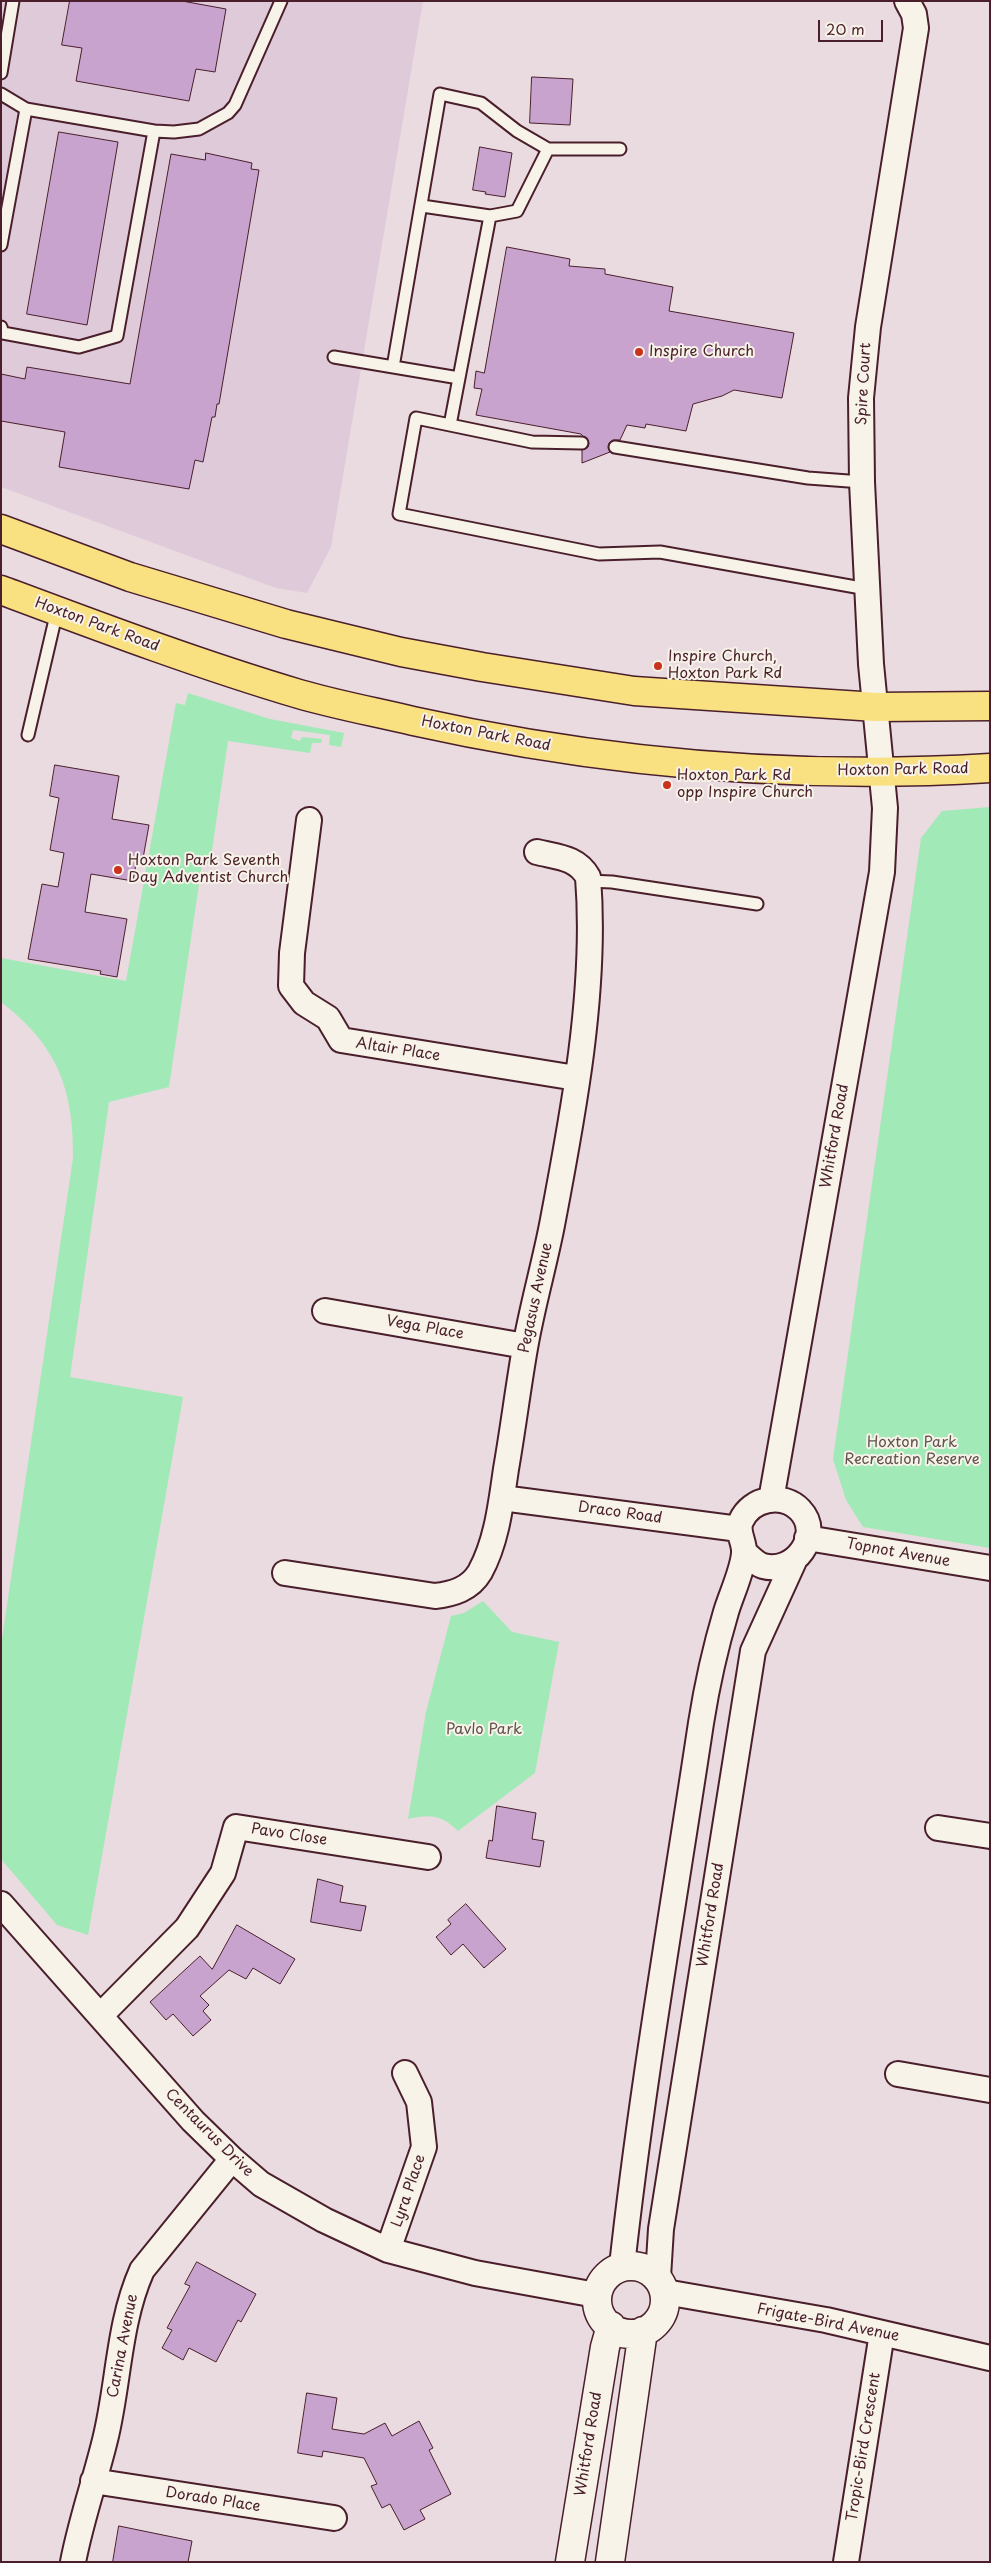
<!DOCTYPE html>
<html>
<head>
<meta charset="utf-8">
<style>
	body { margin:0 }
	#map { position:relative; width:991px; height:2563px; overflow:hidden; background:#e9dbe0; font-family:"Playpen Sans",sans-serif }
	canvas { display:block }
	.frame { position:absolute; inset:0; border:2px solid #4a1f2b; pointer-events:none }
	.scale { position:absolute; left:818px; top:20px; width:65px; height:22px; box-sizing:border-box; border:2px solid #4a1f2b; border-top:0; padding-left:6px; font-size:15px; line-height:18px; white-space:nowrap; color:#4a1f2b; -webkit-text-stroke:4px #f7f3e8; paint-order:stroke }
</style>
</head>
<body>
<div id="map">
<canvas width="991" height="2563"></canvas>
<div class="frame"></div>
<div class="scale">20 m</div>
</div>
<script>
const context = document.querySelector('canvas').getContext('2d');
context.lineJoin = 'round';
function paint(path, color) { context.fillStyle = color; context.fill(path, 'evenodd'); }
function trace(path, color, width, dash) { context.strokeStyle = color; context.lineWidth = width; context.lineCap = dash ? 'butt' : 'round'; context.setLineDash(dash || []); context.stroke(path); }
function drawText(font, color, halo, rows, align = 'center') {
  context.font = font + ' "Playpen Sans",sans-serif'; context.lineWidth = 4; context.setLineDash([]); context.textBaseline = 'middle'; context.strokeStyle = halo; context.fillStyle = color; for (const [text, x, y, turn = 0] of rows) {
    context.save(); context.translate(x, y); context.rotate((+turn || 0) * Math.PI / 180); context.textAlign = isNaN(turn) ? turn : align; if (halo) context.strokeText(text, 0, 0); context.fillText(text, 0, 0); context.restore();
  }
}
paint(new Path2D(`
	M 1,1 L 423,1 L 331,547 L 307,593 L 276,588 L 1,487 Z`), '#dfcada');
paint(new Path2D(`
	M 188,693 L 270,719 L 344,733 L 341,747 L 329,745 L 330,735 L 293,730 L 291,738 L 300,741 L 302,737 L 322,739 L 321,743 L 312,743 L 310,753 L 228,741 L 210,864 L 202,864 L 169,1087 L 109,1102 L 70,1377 L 183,1397 L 88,1935 L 57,1925 L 1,1859 L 1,1646 L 73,1158 C 74,1089 57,1045 1,1002 L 1,958 L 126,981 L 176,703 L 185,705 Z
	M 990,807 L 990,1548 L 863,1527 L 846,1500 L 833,1459 L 921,838 L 942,811 Z
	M 483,1601 L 512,1632 L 559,1642 L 535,1773 L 458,1831 C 442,1815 430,1814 408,1819 L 426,1712 L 451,1616 L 464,1613 Z`), '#a1e9b7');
const building = new Path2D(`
	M 70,1 L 182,1 L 226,9 L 215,72 L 196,69 L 189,101 L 76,81 L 82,48 L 62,45 Z
	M 532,77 L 573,79 L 570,125 L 530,123 Z
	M 59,132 L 118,142 L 87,325 L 27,314 Z
	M 480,147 L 512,153 L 505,197 L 485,194 L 486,192 L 473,190 Z
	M 206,153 L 252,163 L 251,169 L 259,170 L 219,404 L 217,404 L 215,417 L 212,417 L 203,462 L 195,460 L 189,489 L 59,467 L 65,432 L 1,421 L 1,374 L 25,379 L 27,367 L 130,384 L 171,154 L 205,160 Z
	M 507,247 L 570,259 L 569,266 L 605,269 L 605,274 L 673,287 L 669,311 L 794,333 L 782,398 L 734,390 L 722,396 L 693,404 L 686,431 L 646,424 L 645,428 L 627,425 L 620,440 L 613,440 L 609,443 L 610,452 L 582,463 L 582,450 L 588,447 L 589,443 L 581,434 L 476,415 L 482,389 L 474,388 L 476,371 L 484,373 Z
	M 55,765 L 119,776 L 112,819 L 149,825 L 142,864 L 136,864 L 133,881 L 91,874 L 85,912 L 127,919 L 117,977 L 100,974 L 101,971 L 28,959 L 42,884 L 58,887 L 64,853 L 50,850 L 59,798 L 50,796 Z
	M 497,1806 L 536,1813 L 532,1839 L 544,1841 L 540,1867 L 486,1858 L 489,1840 L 492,1841 Z
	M 318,1879 L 343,1886 L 340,1902 L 366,1906 L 361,1931 L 311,1922 Z
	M 466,1904 L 506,1949 L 484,1968 L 463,1944 L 451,1955 L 436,1937 L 451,1924 L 448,1920 Z
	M 237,1925 L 295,1959 L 280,1984 L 253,1968 L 246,1979 L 229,1970 L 200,1996 L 209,2005 L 203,2011 L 211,2020 L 193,2036 L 173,2014 L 166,2020 L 150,2002 L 200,1956 L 212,1969 Z
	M 197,2262 L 256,2294 L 241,2322 L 238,2320 L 216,2362 L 189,2348 L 183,2360 L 162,2348 L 172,2330 L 167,2328 L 190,2286 L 185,2284 Z
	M 307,2393 L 337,2398 L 332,2429 L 364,2434 L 385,2423 L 392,2436 L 419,2421 L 433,2448 L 429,2450 L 451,2494 L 420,2510 L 425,2519 L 404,2530 L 390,2504 L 382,2508 L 371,2486 L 377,2484 L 364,2458 L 323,2451 L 322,2457 L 298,2453 Z
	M 119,2526 L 192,2541 L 188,2562 L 113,2562 Z`);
paint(building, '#c7a3cd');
trace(building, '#4a1f2b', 1);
const lane = new Path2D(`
	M 1,73 L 13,1
	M 1,94 L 26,109 L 154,131 L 174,132 L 199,129 L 228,113 L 235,105 L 281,1
	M 548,149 L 517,211 L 490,216 L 450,425 L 532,442 L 582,443
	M 422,206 L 490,216
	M 1,245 L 26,109
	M 1,327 L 3,333 L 79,347 L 117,336 L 154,131
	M 334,357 L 459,378
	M 393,367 L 440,94 L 481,103 L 517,131 L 548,149 L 620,149
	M 450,425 L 416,418 L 399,514 L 599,554 L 660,552 L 867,589
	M 615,447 L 808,478 L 862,482
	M 28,735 L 57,611
	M 588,881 L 612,882 L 757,904`);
const street = new Path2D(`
	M 309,820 L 292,953 L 291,986 L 304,1003 L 328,1018 L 341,1040 L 576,1078
	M 325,1311 L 525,1346
	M 502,1498 L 739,1529
	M 771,1500 L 882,872 L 885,808 L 871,664 L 862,482 L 861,398 L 868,327 L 916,28 L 914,14 L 907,1
	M 807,1538 L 990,1568
	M 285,1573 L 435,1596 C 453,1594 470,1589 480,1572 C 497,1541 501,1503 506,1469 C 513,1429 518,1388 525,1348 C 532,1307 544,1266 552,1225 C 573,1115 597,989 588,877 C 577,857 557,857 537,852
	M 938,1828 L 990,1836
	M 1,1904 L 193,2121 L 232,2159 L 261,2184 L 324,2220 L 388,2250 L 475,2273 L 596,2295
	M 101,2015 L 187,1928 L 223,1873 L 236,1827 L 428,1857
	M 898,2074 L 990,2090
	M 388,2250 L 424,2147 L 419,2102 L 405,2073
	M 622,2266 C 642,2084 674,1903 701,1723 C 707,1685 715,1649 726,1612 C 731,1595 743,1570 744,1553 C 745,1542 736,1532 741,1521 C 751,1498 783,1492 800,1510 C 824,1535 794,1575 763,1566 C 756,1564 750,1557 744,1552
	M 658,2277 L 661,2229 L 753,1651 L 794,1561
	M 665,2292 L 826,2320 L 990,2358
	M 93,2481 L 334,2518
	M 73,2562 C 81,2520 95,2481 105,2440 C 119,2384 118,2324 142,2270 L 232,2159
	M 846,2562 L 882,2333`);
const secondary = new Path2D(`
	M597 2300a34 34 0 1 1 68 0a34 34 0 1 1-68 0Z
	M 570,2562 L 605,2347 L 611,2326
	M 610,2562 L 643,2331`);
const primary = new Path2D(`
	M 1,529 L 130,577 L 286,624 L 401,652 L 482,667 L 634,691 L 876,707 L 990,706
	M 1,590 C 100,627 198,664 299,694 C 337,705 375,712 413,721 C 602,763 797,780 990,768`);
trace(lane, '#4a1f2b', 15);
trace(street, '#4a1f2b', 28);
trace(secondary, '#4a1f2b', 31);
trace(primary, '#4a1f2b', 31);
trace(lane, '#f7f3e8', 11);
trace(street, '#f7f3e8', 24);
trace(secondary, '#f7f3e8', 28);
trace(primary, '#f9e181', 28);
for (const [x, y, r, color] of [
	[639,352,5,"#c8321e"],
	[658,666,5,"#c8321e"],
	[667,785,5,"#c8321e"],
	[118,870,5,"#c8321e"]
]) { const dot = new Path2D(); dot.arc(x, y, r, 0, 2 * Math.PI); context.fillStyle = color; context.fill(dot); trace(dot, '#f7f3e8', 2); }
drawText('15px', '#4a1f2b', '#f7f3e8', [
	["Inspire Church",649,352],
	["Inspire Church,",668,657],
	["Hoxton Park Rd",668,674],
	["Hoxton Park Rd",677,776],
	["opp Inspire Church",677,793],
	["Hoxton Park Seventh",128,861],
	["Day Adventist Church",128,878]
], 'left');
drawText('15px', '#4a1f2b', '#f7f3e8', [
	["Spire Court",864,384,-87],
	["Hoxton Park Road",97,625,20],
	["Hoxton Park Road",486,734,11],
	["Hoxton Park Road",903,770,-1],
	["Altair Place",398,1050,9],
	["Whitford Road",835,1136,-80],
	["Pegasus Avenue",536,1298,-78],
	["Vega Place",425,1328,10],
	["Draco Road",620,1513,8],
	["Topnot Avenue",898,1553,10],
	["Pavo Close",289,1835,9],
	["Whitford Road",711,1915,-81],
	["Centaurus Drive",209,2133,45],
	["Lyra Place",409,2191,-71],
	["Frigate-Bird Avenue",828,2323,11],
	["Carina Avenue",123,2346,-79],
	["Whitford Road",589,2444,-81],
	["Tropic-Bird Crescent",864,2447,-81],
	["Dorado Place",213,2500,9]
]);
drawText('15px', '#60524e', '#f7f3e8', [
	["Hoxton Park",912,1443],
	["Recreation Reserve",912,1460],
	["Pavlo Park",484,1730]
]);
</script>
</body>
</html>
